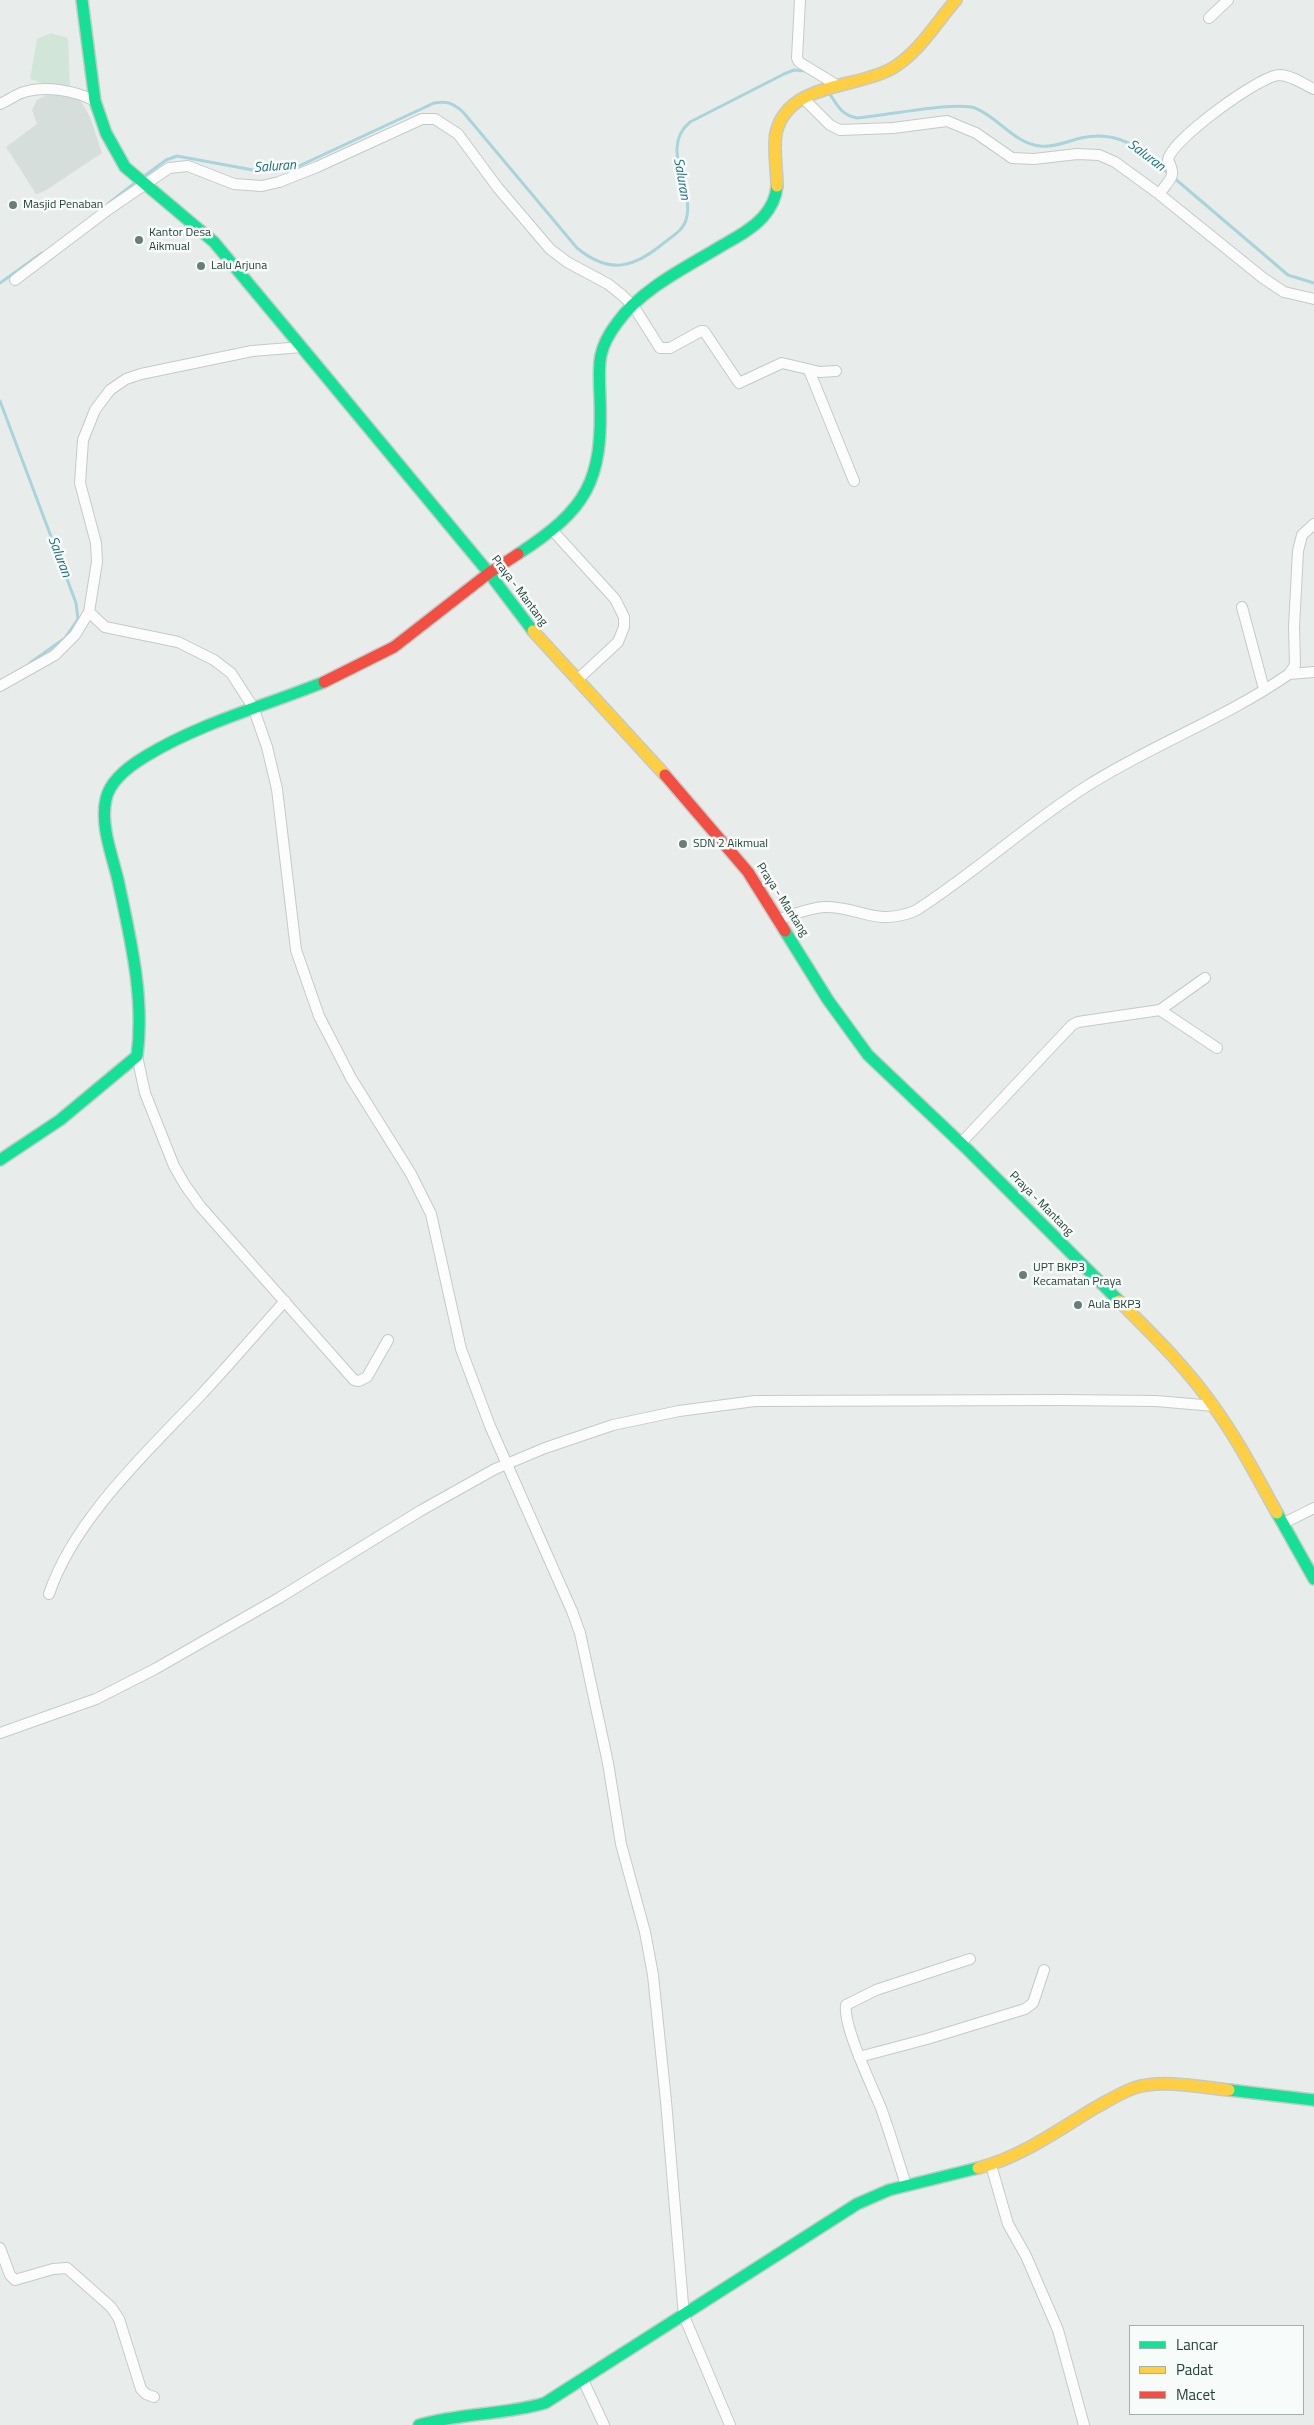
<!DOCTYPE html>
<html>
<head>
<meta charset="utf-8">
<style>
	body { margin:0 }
	#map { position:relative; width:1314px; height:2425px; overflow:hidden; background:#e8edeb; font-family:"Titillium Web",sans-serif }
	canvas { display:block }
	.legend { position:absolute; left:1129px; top:2325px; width:175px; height:90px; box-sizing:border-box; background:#f7fbf9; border:1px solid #a3b1ad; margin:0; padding:6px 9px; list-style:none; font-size:15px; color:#24423a }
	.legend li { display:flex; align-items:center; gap:10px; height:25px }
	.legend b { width:25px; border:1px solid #a3b1ad }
</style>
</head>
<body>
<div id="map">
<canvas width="1314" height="2425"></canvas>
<ul class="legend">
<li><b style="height:6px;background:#16e098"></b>Lancar</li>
<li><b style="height:6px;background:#ffcf43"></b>Padat</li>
<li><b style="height:6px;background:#f24e42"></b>Macet</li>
</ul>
</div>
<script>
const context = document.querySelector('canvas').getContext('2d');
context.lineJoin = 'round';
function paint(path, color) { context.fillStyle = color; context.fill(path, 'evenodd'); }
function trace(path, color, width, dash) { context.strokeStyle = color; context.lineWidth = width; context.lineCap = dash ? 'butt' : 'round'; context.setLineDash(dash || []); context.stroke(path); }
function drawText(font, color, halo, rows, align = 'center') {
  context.font = font + ' "Titillium Web",sans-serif'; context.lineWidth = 5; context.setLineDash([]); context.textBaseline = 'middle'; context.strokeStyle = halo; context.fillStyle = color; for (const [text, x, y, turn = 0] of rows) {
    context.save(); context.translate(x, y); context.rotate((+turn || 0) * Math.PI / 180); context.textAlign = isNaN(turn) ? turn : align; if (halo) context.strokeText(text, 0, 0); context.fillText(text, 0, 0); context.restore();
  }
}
paint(new Path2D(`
	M 55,91 L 77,98 L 82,103 L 90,117 L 102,153 L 45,191 L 36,194 L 6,147 L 37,124 L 32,110 L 37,100 Z`), '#d6dedb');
paint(new Path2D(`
	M 51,33 L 68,38 L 70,86 L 50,86 L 30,79 L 37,39 Z`), '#d1e6d8');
trace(new Path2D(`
	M 828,91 C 837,105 841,115 857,118 C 883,116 956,101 975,108 C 998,117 1015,144 1040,146 C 1053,148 1068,141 1081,138 C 1120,129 1141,150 1168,173
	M 143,177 L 166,160 L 177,156 L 253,170 L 299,166 L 434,103 C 448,101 453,103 463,112 L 577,248 C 610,275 634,268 665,242 C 673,236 683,230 686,220 C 696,188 658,149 690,122 L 784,74 L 794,70 L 806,71
	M 1173,177 L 1288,275 L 1314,283
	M 109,203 L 136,182
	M 0,283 L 42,253
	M 0,401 L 76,603 L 78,619 L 65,638 L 30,663`), '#a9d4db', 3);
const street = new Path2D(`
	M 800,0 L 797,58 L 799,62 L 835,84
	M 1209,18 L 1228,0
	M 804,99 L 830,125 L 840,130 L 893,128 L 947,121 L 976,133 L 1012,158 L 1034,159 L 1077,154 L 1099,155 L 1115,162 L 1159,194 L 1263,278 L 1284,292 L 1314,299
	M 0,104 C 7,101 14,96 21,93 C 44,85 74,90 95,101
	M 1159,194 C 1170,179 1177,177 1168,160 C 1170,141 1259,76 1279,75 C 1291,75 1303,84 1314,89
	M 15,280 L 109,209 L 169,168 L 188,166 L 234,184 L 262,186 L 279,182 L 317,167 L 422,119 L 435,119 L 458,134 L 498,188 L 550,249 L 567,262 L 608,284 L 622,295 L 634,307 L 660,348 L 670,348 L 701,331 L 704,331 L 739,383 L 782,363 L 820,372 L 836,371
	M 809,370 L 854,481
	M 552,530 L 615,599 L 624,617 L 624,627 L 618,642 L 577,680
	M 1242,607 L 1264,689
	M 89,612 L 105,627 L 178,642 L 214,660 L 231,673 L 253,707 L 267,747 L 277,789 L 296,950 L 319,1016 L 351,1078 L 411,1174 L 431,1214 L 461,1349 L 490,1426 L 572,1611 L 580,1633 L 608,1763 L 621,1844 L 645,1932 L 653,1975 L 666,2101 L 684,2316 L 730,2425
	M 1289,674 L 1314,672
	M 0,686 L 55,655 L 75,635 L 89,612 L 97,562 L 96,543 L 80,483 L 83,440 L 95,410 L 110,390 L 126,379 L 141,374 L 252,351 L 302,347
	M 779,919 C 793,915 808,908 824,907 C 860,906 874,927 915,911 C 975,873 1027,824 1087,786 C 1151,745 1226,718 1289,674 L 1295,665 L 1294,627 L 1298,551 L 1302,535 L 1314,524
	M 1160,1010 L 1205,978
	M 137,1056 L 145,1093 L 174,1166 L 185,1185 L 200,1206 L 354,1380 L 359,1381 L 367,1377 L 388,1340
	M 961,1143 L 1072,1025 L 1078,1022 L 1160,1010 L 1217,1048
	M 1284,1523 L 1314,1508
	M 49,1594 C 74,1519 148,1451 201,1395 C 230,1364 257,1332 285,1301
	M 0,1733 L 96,1699 L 155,1669 L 279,1598 L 420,1511 L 495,1469 L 545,1448 L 613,1425 L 679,1411 L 755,1401 L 1062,1400 L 1156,1401 L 1214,1406
	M 859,2057 L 927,2039 L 1025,2009 L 1033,2003 L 1044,1970
	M 991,2165 L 1008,2224 L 1026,2256 L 1058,2330 L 1084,2425
	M 906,2185 C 898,2160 890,2133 881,2108 C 872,2086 843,2026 846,2005 L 876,1990 L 970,1959
	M 0,2248 L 10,2275 L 15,2280 L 53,2269 L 67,2268 L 111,2307 L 119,2319 L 141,2389 L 146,2394 L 154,2397
	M 583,2380 L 604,2425`);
const fast = new Path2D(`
	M 82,0 L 95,101 L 106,133 L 125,167 L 214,242 L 294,338
	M 294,338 L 489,573 L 533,631
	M 518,554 C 587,509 603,482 600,398 C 599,365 596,351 617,323 C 642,288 687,267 723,245 C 737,237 752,229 763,217 C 771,208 776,198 777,186
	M 785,931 L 828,1000 L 868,1055 L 968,1150 L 1119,1301
	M 0,1160 L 60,1120 L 137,1056 C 145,998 130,937 118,880 C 112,855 100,825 106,799 C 110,780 131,765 146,756 C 202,722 265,706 324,682
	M 1277,1513 L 1314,1579
	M 1229,2090 L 1314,2100
	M 419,2425 C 460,2413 504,2415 545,2403 L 857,2204 L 889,2190 L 978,2168`);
const slow = new Path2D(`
	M 777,186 C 777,169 773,150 776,133 C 788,82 855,89 891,69 C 919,53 935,24 956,0
	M 533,631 L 665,775
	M 1119,1301 C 1153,1335 1187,1368 1214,1407 C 1238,1440 1257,1477 1277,1513
	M 978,2168 C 1019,2158 1057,2131 1093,2109 C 1106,2102 1120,2093 1134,2088 C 1161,2079 1201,2087 1229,2090`);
const jam = new Path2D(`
	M 324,682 L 394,647 L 489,573 L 518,554
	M 665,775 L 748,872 L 785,931`);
trace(street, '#c5cac8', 12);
trace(fast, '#c3cbc8', 14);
trace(slow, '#c3cbc8', 14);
trace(jam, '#c3cbc8', 14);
trace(street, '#fcfcfc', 10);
trace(fast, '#16e098', 11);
trace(slow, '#ffcf43', 11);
trace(jam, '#f24e42', 11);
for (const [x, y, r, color] of [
	[13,205,5,"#697e78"],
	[139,240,5,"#697e78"],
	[201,266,5,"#697e78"],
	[683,844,5,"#697e78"],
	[1023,1275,5,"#697e78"],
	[1078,1305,5,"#697e78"]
]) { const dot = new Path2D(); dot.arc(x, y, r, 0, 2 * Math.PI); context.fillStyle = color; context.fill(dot); trace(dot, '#f7fbf9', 2); }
drawText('12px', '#24423a', '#f7fbf9', [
	["Masjid Penaban",23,205],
	["Kantor Desa",149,233],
	["Aikmual",149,247],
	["Lalu Arjuna",211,266],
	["SDN 2 Aikmual",693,844],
	["UPT BKP3",1033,1268],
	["Kecamatan Praya",1033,1282],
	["Aula BKP3",1088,1305]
], 'left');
drawText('12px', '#24423a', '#f7fbf9', [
	["Praya - Mantang",519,591,53],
	["Praya - Mantang",782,900,57],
	["Praya - Mantang",1041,1204,45]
]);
drawText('italic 14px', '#1c6f80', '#f7fbf9', [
	["Saluran",1146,156,37],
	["Saluran",275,167,-4],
	["Saluran",681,179,80],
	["Saluran",59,557,69]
]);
</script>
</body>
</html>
